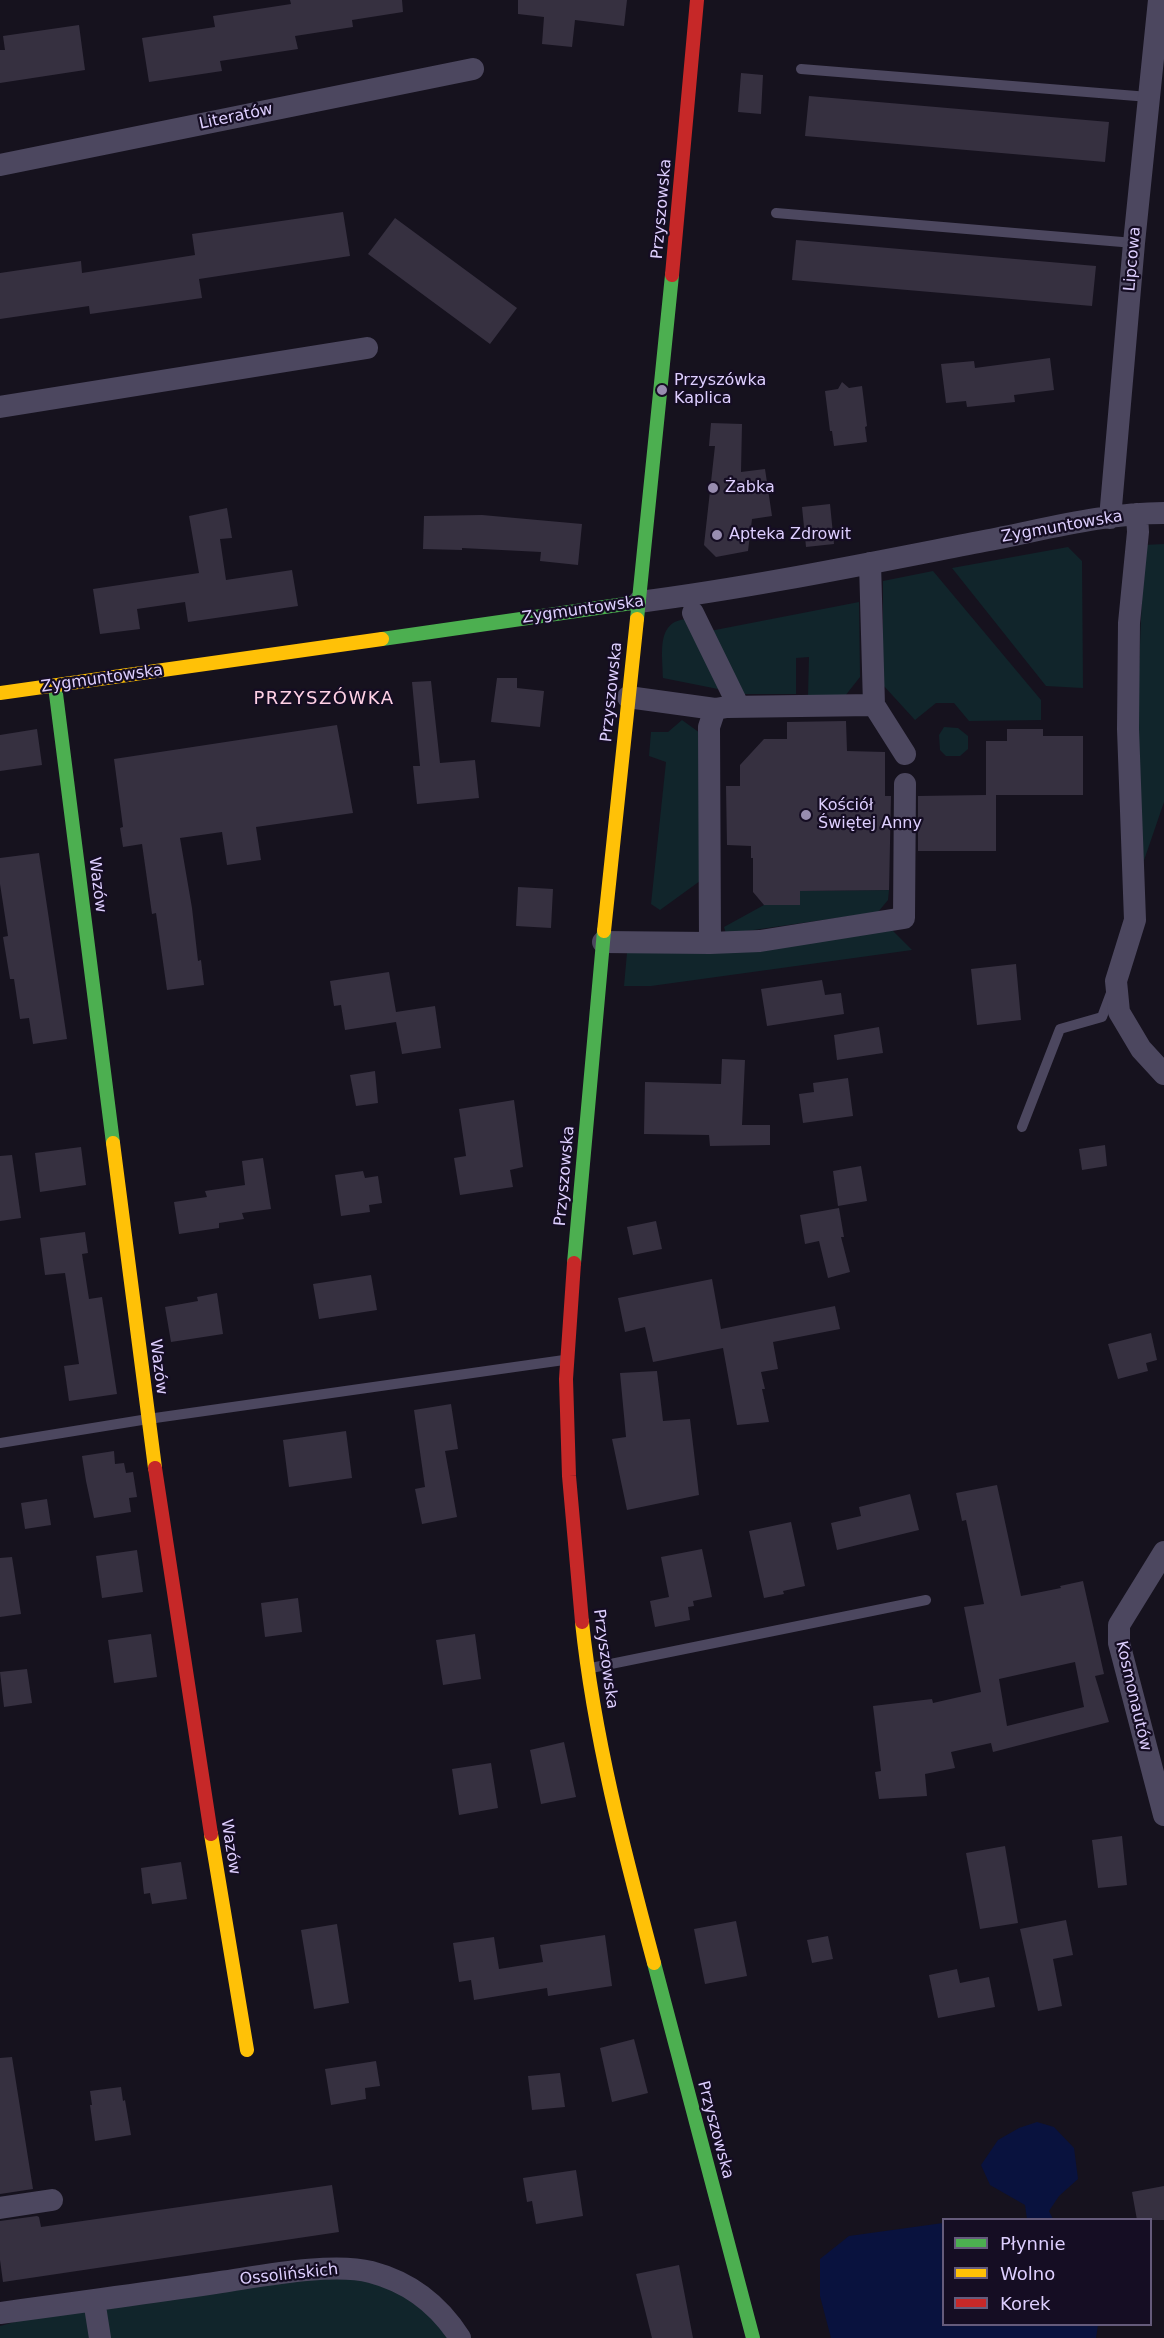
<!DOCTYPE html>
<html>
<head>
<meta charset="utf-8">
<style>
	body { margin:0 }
	#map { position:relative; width:1164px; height:2338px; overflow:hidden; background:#16121e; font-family:"DejaVu Sans",sans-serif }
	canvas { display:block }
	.legend { position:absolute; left:942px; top:2218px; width:210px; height:108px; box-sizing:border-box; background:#150d23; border:2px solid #655b7b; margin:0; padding:8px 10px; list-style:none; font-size:18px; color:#decfff }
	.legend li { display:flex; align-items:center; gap:12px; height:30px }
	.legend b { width:30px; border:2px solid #655b7b }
</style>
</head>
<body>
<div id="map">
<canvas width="1164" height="2338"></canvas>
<ul class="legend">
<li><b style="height:8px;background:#4caf50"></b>Płynnie</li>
<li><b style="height:8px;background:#ffc107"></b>Wolno</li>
<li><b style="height:8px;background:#c62828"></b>Korek</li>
</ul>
</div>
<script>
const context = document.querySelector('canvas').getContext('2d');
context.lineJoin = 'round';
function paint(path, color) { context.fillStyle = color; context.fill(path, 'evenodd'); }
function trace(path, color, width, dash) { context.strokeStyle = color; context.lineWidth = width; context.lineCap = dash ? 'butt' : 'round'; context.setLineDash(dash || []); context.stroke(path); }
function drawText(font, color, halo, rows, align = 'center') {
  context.font = font + ' "DejaVu Sans",sans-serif'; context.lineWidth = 4.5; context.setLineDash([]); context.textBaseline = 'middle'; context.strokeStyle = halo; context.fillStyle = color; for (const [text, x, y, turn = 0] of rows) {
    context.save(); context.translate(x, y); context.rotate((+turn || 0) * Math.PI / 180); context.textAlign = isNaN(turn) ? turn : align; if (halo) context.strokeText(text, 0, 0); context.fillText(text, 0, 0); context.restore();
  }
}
paint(new Path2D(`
	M 1164,544 L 1164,802 L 1140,872 L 1136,743 L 1144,545 Z
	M 1068,547 L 1082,561 L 1083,688 L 1046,686 L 952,568 Z
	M 933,571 L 1041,700 L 1041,720 L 969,721 L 954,703 L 936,703 L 915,720 L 883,685 L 883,581 Z
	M 859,602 L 860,677 L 845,696 L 808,696 L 809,657 L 796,658 L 796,694 L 740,694 L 710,631 Z
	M 688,619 L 723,690 L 663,678 C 663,655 655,620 688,619 Z
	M 682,720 L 700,733 L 700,881 L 660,910 L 651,904 L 666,762 L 649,756 L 651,732 L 668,732 Z
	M 944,727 L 958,728 L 968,736 L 968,749 L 960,756 L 946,756 L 940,750 L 939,735 Z
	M 889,890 L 888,900 L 878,912 L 726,934 L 724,927 L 764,905 L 800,905 L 800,891 Z
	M 891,929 L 912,950 L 651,986 L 624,986 L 627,953 Z
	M 372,2272 L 460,2338 L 0,2338 L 0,2326 L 95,2300 Z`), '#11252b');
paint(new Path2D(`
	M 1037,2122 L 1054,2127 L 1074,2148 L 1078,2179 L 1059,2196 L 1049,2211 L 1053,2219 L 1027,2219 L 1025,2205 L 990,2185 L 981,2165 L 998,2140 L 1019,2128 Z
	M 943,2223 L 944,2324 L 1098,2325 L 1096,2338 L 831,2338 L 820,2296 L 820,2259 L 849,2236 Z`), '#09123e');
paint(new Path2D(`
	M 290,0 L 402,0 L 403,12 L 352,20 L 353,27 L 295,36 L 298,49 L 220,61 L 222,71 L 149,82 L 142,38 L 215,27 L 213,16 L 291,4 Z
	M 518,0 L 627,0 L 624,26 L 575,20 L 572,47 L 542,44 L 544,17 L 518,14 Z
	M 79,25 L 85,70 L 0,83 L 0,50 L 5,50 L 3,36 Z
	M 741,73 L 763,75 L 761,114 L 738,112 Z
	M 809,96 L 1109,122 L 1105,162 L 805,136 Z
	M 343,212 L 350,256 L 199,279 L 202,298 L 90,314 L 89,306 L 0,319 L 0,273 L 81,261 L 82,273 L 195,255 L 192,234 Z
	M 395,218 L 517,308 L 490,344 L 368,254 Z
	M 796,240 L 1096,266 L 1092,306 L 792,280 Z
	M 1050,358 L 1054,390 L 1014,395 L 1015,402 L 967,407 L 966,401 L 946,403 L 941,364 L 974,361 L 975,368 Z
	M 842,382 L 849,388 L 862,386 L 867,426 L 865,427 L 867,442 L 834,446 L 832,431 L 830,431 L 825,391 L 838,389 Z
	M 711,423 L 742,424 L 741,472 L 765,469 L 772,516 L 752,519 L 748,551 L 716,557 L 704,545 L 715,446 L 709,446 Z
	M 830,504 L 834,544 L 806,547 L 802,507 Z
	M 227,508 L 232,538 L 220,539 L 226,580 L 292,570 L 298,606 L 188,622 L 185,602 L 137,609 L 140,629 L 100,634 L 93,589 L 199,573 L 189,516 Z
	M 482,515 L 582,524 L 578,565 L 540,561 L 541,552 L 462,548 L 462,550 L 423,549 L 424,516 Z
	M 497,678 L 517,678 L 517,688 L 544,691 L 540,727 L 491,722 Z
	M 431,681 L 440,763 L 475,760 L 479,798 L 417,804 L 413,766 L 420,766 L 412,682 Z
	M 846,721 L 847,751 L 885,752 L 885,796 L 891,796 L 889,890 L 800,891 L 800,905 L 764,905 L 753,892 L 753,858 L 751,858 L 751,846 L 727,845 L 726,786 L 740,786 L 740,765 L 764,739 L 787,739 L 787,722 Z
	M 337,725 L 353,813 L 256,827 L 261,860 L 227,865 L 222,832 L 180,838 L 192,908 L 198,961 L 201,960 L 204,985 L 167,990 L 156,913 L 152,914 L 142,844 L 123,847 L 120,828 L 123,827 L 114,759 Z
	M 37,729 L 42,765 L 0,771 L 0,735 Z
	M 1007,729 L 1043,729 L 1043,736 L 1083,736 L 1083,795 L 996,795 L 996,851 L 918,851 L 918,796 L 986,795 L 986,741 L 1007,741 Z
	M 39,853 L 67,1039 L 33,1044 L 29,1018 L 20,1019 L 14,979 L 10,979 L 3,937 L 8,936 L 0,884 L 0,858 Z
	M 518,887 L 553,889 L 551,928 L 516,926 Z
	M 1016,964 L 1021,1020 L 977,1025 L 971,969 Z
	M 389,972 L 396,1012 L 435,1006 L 441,1048 L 402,1054 L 396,1022 L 345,1030 L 341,1005 L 334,1006 L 330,981 Z
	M 822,980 L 825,995 L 841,993 L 844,1014 L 767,1026 L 761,989 Z
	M 879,1027 L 883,1053 L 837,1060 L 834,1035 Z
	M 722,1059 L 745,1060 L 742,1125 L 770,1125 L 770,1145 L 710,1146 L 709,1135 L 644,1134 L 645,1082 L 721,1084 Z
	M 375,1071 L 378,1103 L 356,1106 L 350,1075 Z
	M 848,1078 L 853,1116 L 803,1123 L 799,1094 L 814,1092 L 813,1083 Z
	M 514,1100 L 523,1167 L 510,1170 L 513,1187 L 460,1195 L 454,1158 L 466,1156 L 459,1109 Z
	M 1105,1145 L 1107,1166 L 1082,1170 L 1079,1149 Z
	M 81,1147 L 86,1185 L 40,1192 L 35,1153 Z
	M 12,1155 L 21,1218 L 0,1221 L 0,1156 Z
	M 263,1158 L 271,1209 L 242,1213 L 244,1219 L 219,1223 L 219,1228 L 179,1234 L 174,1202 L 207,1197 L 205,1191 L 245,1185 L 242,1161 Z
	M 861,1166 L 867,1201 L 838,1206 L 833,1171 Z
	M 363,1171 L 365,1178 L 378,1176 L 382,1203 L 369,1205 L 370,1212 L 341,1216 L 335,1175 Z
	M 839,1208 L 844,1237 L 841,1237 L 850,1272 L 828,1278 L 819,1241 L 805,1244 L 800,1215 Z
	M 656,1221 L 662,1249 L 633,1255 L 627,1227 Z
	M 85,1232 L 88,1253 L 82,1254 L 89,1299 L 102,1297 L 117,1394 L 69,1401 L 64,1366 L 79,1364 L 65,1273 L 45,1275 L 40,1238 Z
	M 371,1275 L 377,1310 L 319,1319 L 313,1284 Z
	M 712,1279 L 721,1329 L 835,1306 L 840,1329 L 773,1342 L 778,1369 L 761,1372 L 765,1389 L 762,1389 L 769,1422 L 737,1425 L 723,1348 L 653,1362 L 645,1327 L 625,1332 L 618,1298 Z
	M 217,1293 L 223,1334 L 171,1342 L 165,1307 L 198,1301 L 197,1297 Z
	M 1151,1333 L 1157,1360 L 1146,1363 L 1148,1371 L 1118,1379 L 1108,1344 Z
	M 657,1371 L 663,1421 L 690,1419 L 699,1495 L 627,1510 L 612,1439 L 626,1437 L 620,1373 Z
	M 451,1404 L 458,1449 L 445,1451 L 457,1517 L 422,1524 L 415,1489 L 425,1487 L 414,1410 Z
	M 346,1431 L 352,1478 L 289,1487 L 283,1440 Z
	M 114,1451 L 115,1464 L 124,1463 L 126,1473 L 133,1472 L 137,1497 L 129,1498 L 131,1512 L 94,1518 L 86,1481 L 82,1456 Z
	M 997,1485 L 1021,1596 L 1061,1588 L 1060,1586 L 1083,1581 L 1104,1674 L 1095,1676 L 1109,1722 L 993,1752 L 991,1743 L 951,1752 L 955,1768 L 925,1774 L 927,1796 L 879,1799 L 875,1772 L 881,1771 L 873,1706 L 932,1699 L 933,1703 L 981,1692 L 964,1607 L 984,1604 L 966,1520 L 962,1521 L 956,1493 ZM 1075,1662 L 1084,1707 L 1007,1726 L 999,1679 Z
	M 910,1494 L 919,1530 L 837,1550 L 831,1523 L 861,1516 L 859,1507 Z
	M 47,1499 L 51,1525 L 25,1529 L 21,1503 Z
	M 791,1522 L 805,1586 L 783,1591 L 784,1594 L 764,1598 L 749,1531 Z
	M 702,1549 L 712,1597 L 693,1601 L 694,1606 L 688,1607 L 690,1620 L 655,1627 L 650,1601 L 669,1597 L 661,1557 Z
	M 137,1550 L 143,1592 L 102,1598 L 96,1556 Z
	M 12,1557 L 21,1614 L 0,1617 L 0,1558 Z
	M 298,1598 L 302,1632 L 265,1637 L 261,1603 Z
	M 151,1634 L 157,1677 L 114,1683 L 108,1640 Z
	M 475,1634 L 481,1679 L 443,1685 L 436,1640 Z
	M 27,1669 L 32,1703 L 4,1707 L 0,1672 Z
	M 564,1742 L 576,1797 L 541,1804 L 530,1750 Z
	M 491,1763 L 498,1808 L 459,1815 L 452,1769 Z
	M 1122,1836 L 1127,1885 L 1098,1888 L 1092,1840 Z
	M 1005,1846 L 1018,1923 L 980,1929 L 966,1853 Z
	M 181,1862 L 187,1899 L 152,1904 L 150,1893 L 144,1894 L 141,1868 Z
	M 1066,1920 L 1073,1955 L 1053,1959 L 1062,2006 L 1038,2011 L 1020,1929 Z
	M 736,1921 L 747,1976 L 705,1984 L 694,1929 Z
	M 337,1924 L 349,2003 L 314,2009 L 301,1930 Z
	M 605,1935 L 612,1986 L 548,1996 L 547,1988 L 474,2000 L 471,1980 L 459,1982 L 453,1943 L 494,1937 L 499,1969 L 543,1962 L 540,1945 Z
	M 828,1936 L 833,1959 L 812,1963 L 807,1940 Z
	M 957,1969 L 960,1983 L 989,1977 L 995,2007 L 938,2018 L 929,1975 Z
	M 634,2039 L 648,2093 L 612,2102 L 600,2048 Z
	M 12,2057 L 33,2189 L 0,2194 L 0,2058 Z
	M 376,2061 L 380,2086 L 365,2088 L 366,2099 L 331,2105 L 325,2069 Z
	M 560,2073 L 565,2107 L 532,2110 L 528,2076 Z
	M 121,2087 L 123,2101 L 125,2100 L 131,2135 L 95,2141 L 90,2105 L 92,2105 L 90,2091 Z
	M 576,2170 L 583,2216 L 536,2224 L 532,2201 L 527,2202 L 523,2178 Z
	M 332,2185 L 339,2232 L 3,2282 L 0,2260 L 0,2221 L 37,2216 L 39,2217 L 41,2227 Z
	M 1164,2186 L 1164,2220 L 1137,2220 L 1132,2192 Z
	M 679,2265 L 693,2338 L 652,2338 L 636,2274 Z`), '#363040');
trace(new Path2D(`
	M 801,69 L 1149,97
	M 776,213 L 1134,243
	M 1022,1127 L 1060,1029 L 1102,1017 L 1111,993
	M 0,1443 L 148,1419 L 564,1360
	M 591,1668 L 926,1600`), '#4c475f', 10);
trace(new Path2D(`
	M 0,165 L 473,69
	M 0,407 L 367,348
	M 1137,514 L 1138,532 L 1129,623 L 1128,729 L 1135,920 L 1116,981 L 1119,1012 L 1141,1049 L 1164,1074
	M 1110,518 L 1134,243 L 1159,0
	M 870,563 L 874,705
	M 639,602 C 755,587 870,563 984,541 C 1043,530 1104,513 1164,513
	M 693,613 L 739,707
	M 628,697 L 715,709
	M 603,942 L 710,943 L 760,941 L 904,918 L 905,784
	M 710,943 L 709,727 L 715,709 L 727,707 L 874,705 L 905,754
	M 1164,1552 L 1119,1625 L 1119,1643 L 1164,1815
	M 0,2208 L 52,2200
	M 94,2300 L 100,2338
	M 0,2313 C 74,2303 148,2293 221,2282 C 262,2276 332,2262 371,2272 C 409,2282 439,2305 460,2338`), '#4c475f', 22);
trace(new Path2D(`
	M 637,619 L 672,275
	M 382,639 L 639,602
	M 55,686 L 113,1143
	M 574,1263 L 604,931
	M 654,1963 L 753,2338`), '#4caf50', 14);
trace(new Path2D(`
	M 0,693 L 382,639
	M 604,931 L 637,619
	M 113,1143 L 155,1468
	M 582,1622 C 594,1737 624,1851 654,1963
	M 211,1834 L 247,2050`), '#ffc107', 14);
trace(new Path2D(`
	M 672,275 L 697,0
	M 574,1263 L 566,1379 L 569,1476 L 582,1622
	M 155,1468 L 211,1834`), '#c62828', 14);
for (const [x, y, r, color] of [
	[662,390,6,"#988db0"],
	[713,488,6,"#988db0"],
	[717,535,6,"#988db0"],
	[806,815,6,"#988db0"]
]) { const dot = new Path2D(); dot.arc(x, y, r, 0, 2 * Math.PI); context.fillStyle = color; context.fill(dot); trace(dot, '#150d23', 2); }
drawText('16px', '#decfff', '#150d23', [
	["Literatów",236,117,-12],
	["Przyszowska",662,209,-85],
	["Lipcowa",1133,259,-85],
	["Zygmuntowska",1062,527,-10],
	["Zygmuntowska",583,610,-8],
	["Zygmuntowska",102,679,-8],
	["Przyszowska",612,692,-84],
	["Wazów",97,885,83],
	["Przyszowska",565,1176,-85],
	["Wazów",158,1367,83],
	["Przyszowska",605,1659,82],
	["Kosmonautów",1133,1696,77],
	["Wazów",230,1847,81],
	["Przyszowska",715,2130,75],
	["Ossolińskich",289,2275,-6]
]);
drawText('16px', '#decfff', '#150d23', [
	["Przyszówka",674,381],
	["Kaplica",674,399],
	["Żabka",725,488],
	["Apteka Zdrowit",729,535],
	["Kościół",818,806],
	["Świętej Anny",818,824]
], 'left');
context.letterSpacing = '1.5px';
drawText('18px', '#ffd1e5', '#150d23', [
	["PRZYSZÓWKA",324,699]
]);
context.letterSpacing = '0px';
</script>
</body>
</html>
